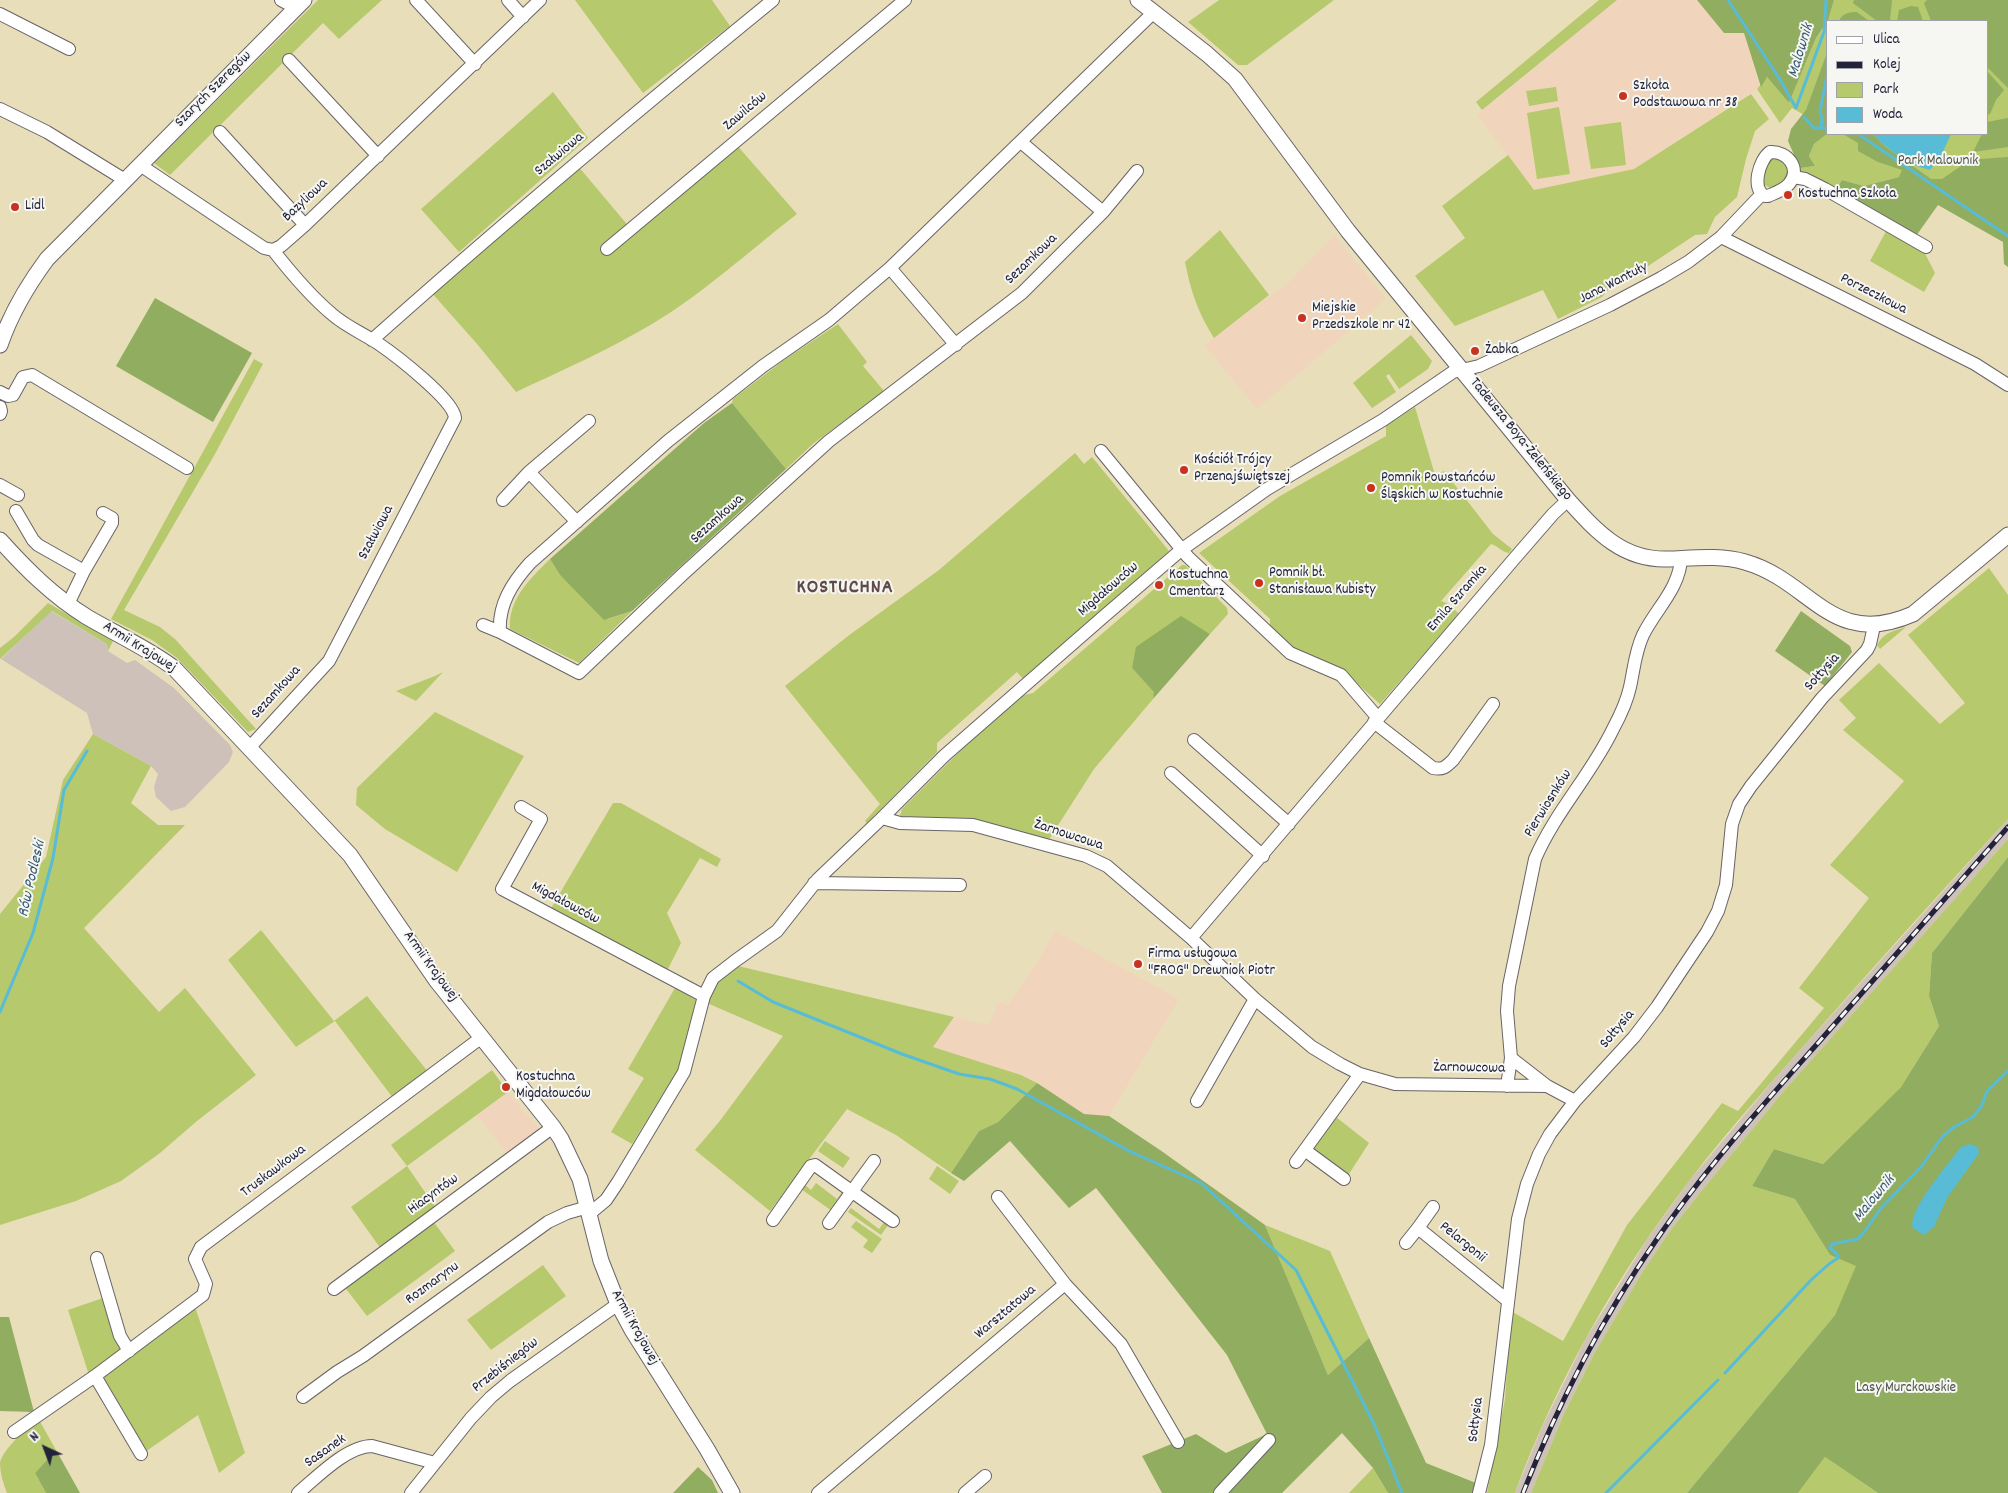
<!DOCTYPE html>
<html>
<head>
<meta charset="utf-8">
<style>
	body { margin:0 }
	#map { position:relative; width:2008px; height:1493px; overflow:hidden; background:#e9deba; font-family:Dekko,sans-serif }
	canvas { display:block }
	.legend { position:absolute; left:1826px; top:20px; width:162px; height:115px; box-sizing:border-box; background:#f6f6f2; border:1px solid #a1a1a9; margin:0; padding:6px 9px; list-style:none; font-size:15px; color:#22223b }
	.legend li { display:flex; align-items:center; gap:10px; height:25px }
	.legend b { width:25px; border:1px solid #a1a1a9 }
	.north { position:absolute; left:20px; top:1423px; width:50px; height:50px; -webkit-text-stroke:4px #f6f6f2; paint-order:stroke; rotate:317deg; font-size:14px; font-weight:700; line-height:20px; text-align:center; color:#22223b }
	.north::after { content:''; display:block; margin:auto; width:18px; height:22px; background:#22223b; clip-path:polygon(50% 0,100% 100%,50% 72%,0 100%) }
</style>
</head>
<body>
<div id="map">
<canvas width="2008" height="1493"></canvas>
<ul class="legend">
<li><b style="height:6px;background:#fff"></b>Ulica</li>
<li><b style="height:6px;background:#22223b"></b>Kolej</li>
<li><b style="height:14px;background:#b6c96c"></b>Park</li>
<li><b style="height:14px;background:#58bcd6"></b>Woda</li>
</ul>
<div class="north">N</div>
</div>
<script>
const context = document.querySelector('canvas').getContext('2d');
context.lineJoin = 'round';
function paint(path, color) { context.fillStyle = color; context.fill(path, 'evenodd'); }
function trace(path, color, width, dash) { context.strokeStyle = color; context.lineWidth = width; context.lineCap = dash ? 'butt' : 'round'; context.setLineDash(dash || []); context.stroke(path); }
function drawText(font, color, halo, rows, align = 'center') {
  context.font = font + ' Dekko,sans-serif'; context.lineWidth = 4; context.setLineDash([]); context.textBaseline = 'middle'; context.strokeStyle = halo; context.fillStyle = color; for (const [text, x, y, turn = 0] of rows) {
    context.save(); context.translate(x, y); context.rotate((+turn || 0) * Math.PI / 180); context.textAlign = isNaN(turn) ? turn : align; if (halo) context.strokeText(text, 0, 0); context.fillText(text, 0, 0); context.restore();
  }
}
paint(new Path2D(`
	M 1617,0 L 1697,0 L 1724,33 L 1744,33 L 1760,87 L 1634,169 L 1534,190 L 1477,115 Z
	M 1334,235 L 1386,299 L 1257,409 L 1204,345 L 1289,282 Z
	M 1055,931 L 1179,999 L 1109,1116 L 1084,1114 L 1021,1075 L 932,1047 L 954,1017 L 989,1025 L 998,1002 L 1008,1005 L 1040,958 Z
	M 508,1092 L 540,1130 L 508,1155 L 477,1115 Z`), '#f0d5bc');
paint(new Path2D(`
	M 51,611 L 107,644 L 108,651 L 127,663 L 135,660 L 174,688 L 230,745 L 233,752 L 229,762 L 185,807 L 171,811 L 156,797 L 154,787 L 158,774 L 151,766 L 93,734 L 87,713 L 1,659 Z
	M 2008,819 L 2008,839 L 1783,1092 L 1699,1194 L 1670,1231 L 1642,1273 L 1595,1352 L 1563,1416 L 1531,1493 L 1515,1493 L 1542,1427 L 1585,1340 L 1648,1238 L 1690,1180 L 1776,1077 Z`), '#cec1b9');
paint(new Path2D(`
	M 318,0 L 382,0 L 339,39 L 323,23 L 170,175 L 154,163 Z
	M 575,0 L 712,0 L 730,26 L 643,93 Z
	M 1219,0 L 1334,0 L 1247,65 L 1238,65 L 1188,22 Z
	M 1599,0 L 1617,0 L 1482,110 L 1476,102 Z
	M 1834,0 L 2008,0 L 2008,167 L 1947,200 L 1899,177 L 1864,186 L 1842,180 L 1835,190 L 1799,174 L 1800,168 L 1815,166 L 1809,156 L 1814,144 L 1827,134 L 1987,134 L 1987,21 L 1828,21 Z
	M 1827,24 L 1827,128 L 1792,108 L 1780,123 L 1757,89 L 1767,77 L 1789,103 L 1816,38 Z
	M 1556,87 L 1558,101 L 1529,106 L 1526,91 Z
	M 553,92 L 588,138 L 459,252 L 421,209 Z
	M 1751,94 L 1769,119 L 1755,131 L 1746,159 L 1737,197 L 1715,217 L 1707,234 L 1695,235 L 1645,268 L 1617,280 L 1602,297 L 1558,319 L 1543,290 L 1455,326 L 1415,276 L 1465,238 L 1442,206 L 1508,155 L 1534,190 L 1634,169 Z
	M 1559,107 L 1570,174 L 1537,179 L 1527,113 Z
	M 1621,122 L 1626,165 L 1591,169 L 1584,127 Z
	M 735,143 L 797,214 C 749,251 704,293 652,324 C 608,350 561,371 516,392 L 478,345 L 431,292 L 578,166 L 631,229 Z
	M 1778,157 L 1789,166 L 1787,181 L 1772,189 L 1761,183 L 1769,160 Z
	M 1891,222 L 1916,236 L 1935,273 L 1924,292 L 1870,261 Z
	M 1220,230 L 1269,295 L 1214,338 C 1198,312 1191,292 1185,262 Z
	M 838,324 L 867,362 L 863,366 L 884,391 L 814,443 L 786,469 L 732,403 L 733,399 L 784,360 Z
	M 1411,335 L 1432,361 L 1428,369 L 1399,389 L 1389,374 L 1386,376 L 1396,392 L 1372,408 L 1353,383 Z
	M 254,359 L 263,364 L 215,454 L 124,610 L 160,627 L 175,639 L 256,729 L 248,732 L 177,658 L 152,640 L 111,619 Z
	M 1415,407 L 1435,475 L 1444,471 L 1493,534 L 1512,549 L 1509,553 C 1502,552 1498,546 1491,544 L 1441,601 L 1449,604 L 1459,614 L 1380,704 L 1341,669 L 1295,649 L 1270,628 L 1270,619 L 1199,553 L 1280,496 L 1386,436 L 1386,426 Z
	M 1075,453 L 1084,464 L 1092,457 L 1169,551 L 1023,679 L 1017,672 L 937,743 L 937,752 L 867,823 L 865,821 L 880,804 L 785,686 L 848,636 L 939,570 Z
	M 550,559 L 560,575 L 608,619 L 632,611 L 579,663 L 510,629 C 508,599 530,579 550,559 Z
	M 1182,565 L 1185,565 L 1227,608 L 1228,614 L 1210,634 L 1181,617 L 1132,668 L 1155,692 L 1153,699 L 1094,769 L 1048,841 L 903,819 L 900,816 L 902,809 L 961,750 L 1021,696 L 1033,693 Z
	M 1989,568 L 2008,595 L 2008,819 C 1946,886 1885,954 1824,1023 C 1779,1074 1731,1126 1690,1180 C 1617,1275 1556,1381 1515,1493 L 1487,1493 L 1505,1399 L 1511,1311 L 1563,1341 L 1627,1225 L 1722,1103 L 1738,1111 L 1824,1008 L 1799,988 L 1869,898 L 1830,865 L 1904,781 L 1843,730 L 1856,718 L 1839,700 L 1879,663 L 1940,724 L 1965,703 L 1908,635 Z
	M 48,603 L 113,641 L 108,651 L 107,644 L 52,611 L 0,659 L 0,648 L 14,637 Z
	M 1906,627 L 1880,649 L 1877,645 C 1883,633 1893,631 1906,627 Z
	M 443,672 L 416,701 L 396,691 L 435,676 Z
	M 435,712 L 524,756 L 457,872 L 385,829 L 356,805 L 357,788 Z
	M 93,734 L 151,766 L 131,803 L 158,825 L 185,825 L 84,928 L 159,1012 L 185,988 L 256,1075 L 197,1121 L 160,1153 L 121,1181 L 76,1201 L 0,1225 L 0,914 L 46,857 L 63,780 Z
	M 613,803 L 621,803 L 721,859 L 717,867 L 700,858 L 667,913 L 681,943 L 667,971 L 550,910 Z
	M 2008,839 L 2008,857 L 1932,953 L 1929,996 L 1939,1026 L 1901,1087 L 1823,1164 L 1774,1149 L 1752,1186 L 1795,1199 L 1830,1255 L 1857,1266 L 1835,1315 L 1687,1493 L 1531,1493 L 1563,1416 L 1595,1352 L 1642,1273 L 1670,1231 L 1699,1194 L 1783,1092 Z
	M 261,930 L 334,1021 L 367,996 L 429,1073 L 393,1098 L 335,1021 L 296,1047 L 228,960 Z
	M 738,966 L 954,1017 L 933,1047 L 1021,1075 L 1037,1083 L 998,1122 L 979,1131 L 951,1173 L 896,1135 L 847,1109 L 770,1211 L 695,1150 L 719,1122 L 783,1036 L 707,1003 L 715,985 Z
	M 675,988 L 696,1000 L 679,1068 L 632,1144 L 611,1132 L 644,1078 L 628,1069 Z
	M 492,1070 L 508,1092 L 407,1166 L 436,1208 L 381,1249 L 351,1207 L 407,1166 L 391,1145 Z
	M 1336,1117 L 1369,1143 L 1347,1177 L 1315,1154 L 1314,1146 Z
	M 825,1141 L 850,1158 L 843,1168 L 818,1151 Z
	M 937,1166 L 959,1181 L 950,1194 L 929,1179 Z
	M 816,1183 L 837,1199 L 842,1192 L 844,1193 L 832,1211 L 801,1189 L 804,1184 L 811,1190 Z
	M 851,1208 L 879,1229 L 885,1221 L 889,1224 L 881,1235 L 848,1212 Z
	M 433,1221 L 455,1251 L 367,1316 L 343,1285 Z
	M 856,1221 L 882,1239 L 872,1253 L 863,1247 L 868,1240 L 851,1227 Z
	M 1265,1225 L 1330,1251 L 1369,1338 L 1328,1375 Z
	M 543,1265 L 566,1296 L 491,1350 L 467,1320 Z
	M 106,1297 L 123,1351 L 89,1375 L 68,1310 Z
	M 195,1307 L 245,1453 L 219,1473 L 198,1415 L 145,1452 L 96,1380 Z
	M 38,1418 L 56,1450 L 35,1473 L 46,1493 L 7,1493 C 3,1483 0,1473 0,1463 C 2,1450 28,1427 38,1418 Z
	M 1825,1457 L 1878,1493 L 1798,1493 Z
	M 1373,1468 L 1388,1493 L 1349,1493 Z`), '#b6c96c');
paint(new Path2D(`
	M 1697,0 L 1834,0 L 1828,21 L 1816,38 L 1789,103 L 1767,77 L 1761,87 L 1744,33 L 1724,33 Z
	M 1854,0 L 1892,0 L 1890,21 L 1877,21 L 1853,3 Z
	M 1927,0 L 2008,0 L 2008,88 L 1987,67 L 1987,21 L 1931,21 L 1924,3 Z
	M 1911,6 L 1918,7 L 1923,21 L 1897,21 L 1899,10 Z
	M 1857,12 L 1869,21 L 1839,21 C 1842,13 1850,12 1857,12 Z
	M 1827,53 L 1827,134 L 1814,144 L 1809,156 L 1815,166 L 1800,168 L 1788,141 L 1791,129 L 1806,110 Z
	M 1987,71 L 2004,90 L 1996,100 L 1990,114 L 1987,115 Z
	M 2008,118 L 2008,147 L 1973,152 L 1982,134 L 1987,134 L 1987,122 Z
	M 1837,134 L 1873,134 L 1886,147 L 1931,179 L 1942,179 L 1964,164 L 1967,160 L 2008,157 L 2008,267 L 2004,264 L 2003,242 L 1938,205 L 1916,236 L 1835,190 L 1842,180 L 1864,186 L 1899,177 L 1902,170 L 1878,162 L 1858,151 L 1858,143 L 1843,134 Z
	M 155,298 L 252,353 L 213,422 L 116,366 Z
	M 732,403 L 786,469 L 632,611 L 604,620 L 560,575 L 550,559 L 704,423 Z
	M 1801,611 L 1850,646 L 1852,652 L 1825,686 L 1775,651 Z
	M 1181,616 L 1210,634 L 1153,699 L 1154,692 L 1132,668 L 1136,647 Z
	M 2008,857 L 2008,1493 L 1878,1493 L 1825,1457 L 1798,1493 L 1687,1493 L 1835,1315 L 1856,1266 L 1830,1255 L 1795,1199 L 1752,1186 L 1774,1149 L 1823,1164 L 1901,1087 L 1939,1026 L 1929,996 L 1932,953 Z
	M 1037,1083 L 1084,1114 L 1109,1116 L 1160,1150 L 1265,1225 L 1328,1375 L 1369,1338 L 1426,1463 L 1476,1483 L 1472,1493 L 1388,1493 L 1373,1468 L 1342,1433 L 1282,1493 L 1162,1493 L 1142,1456 L 1196,1434 L 1226,1453 L 1267,1434 L 1227,1355 L 1096,1188 L 1069,1208 L 1010,1141 L 964,1181 L 951,1173 L 979,1131 L 998,1122 Z
	M 0,1317 L 9,1317 L 34,1412 L 0,1411 Z
	M 56,1450 L 80,1493 L 46,1493 L 35,1473 Z
	M 698,1467 L 712,1480 L 718,1493 L 673,1493 Z`), '#90ad60');
paint(new Path2D(`
	M 1873,134 L 1951,134 L 1942,154 L 1930,170 C 1906,164 1890,151 1873,134 Z
	M 1970,1144 L 1978,1147 L 1979,1153 L 1947,1198 L 1934,1227 L 1924,1235 L 1913,1228 C 1907,1211 1950,1162 1961,1147 Z`), '#58bcd6');
trace(new Path2D(`
	M 1728,0 L 1779,78 L 1796,108
	M 1796,108 L 1824,32 L 1826,0
	M 1804,117 L 1814,128 L 1827,128
	M 1821,128 L 1822,119 L 1820,111 L 1827,75
	M 1858,134 L 2008,236
	M 738,981 L 773,1002 L 902,1054 L 959,1074 L 990,1079 L 1017,1089 L 1129,1151 L 1201,1183 L 1296,1270 L 1375,1426 L 1402,1493
	M 0,1012 L 33,933 L 53,858 L 64,790 L 87,751
	M 1725,1373 L 1811,1280 L 1829,1264 L 1838,1258 L 1838,1255 L 1830,1248 L 1832,1244 L 1858,1239 L 1865,1231 L 1881,1208 L 1921,1167 L 1942,1137 L 1954,1127 L 1973,1117 L 1982,1105 L 1987,1091 L 2008,1071
	M 1606,1493 L 1718,1380`), '#58bcd6', 3);
const minor = new Path2D(`
	M 281,0 L 296,8
	M 416,0 L 475,64
	M 508,0 L 523,17
	M 0,14 L 69,49
	M 289,60 L 378,156
	M 0,109 L 47,132 L 125,180
	M 220,132 L 305,225
	M 1021,142 L 1103,212
	M 1770,152 C 1787,151 1802,168 1789,184 C 1784,190 1775,193 1768,196 L 1765,196 C 1751,189 1759,160 1770,152 Z
	M 140,165 L 264,248 L 273,250 L 281,246 L 305,225 L 540,0
	M 1137,171 L 1103,212 L 1022,293 L 829,441 L 683,574 L 579,673 L 500,632 C 498,605 512,583 530,563 L 668,441 L 763,366 L 829,320 L 890,268 L 1154,12
	M 1793,177 L 1805,179 L 1825,189 L 1926,247
	M 1721,237 L 1975,364 L 2008,385
	M 607,249 L 905,0
	M 890,268 L 956,345
	M 372,340 C 503,223 637,111 773,0
	M 0,392 L 8,396 L 13,395 L 23,377 L 32,375 L 187,468
	M 0,407 L 1,411 L 0,414
	M 1101,451 L 1188,557 L 1290,653 L 1341,675 L 1378,718
	M 529,472 L 577,522
	M 0,485 L 18,495
	M 503,500 L 529,472 L 589,421
	M 16,511 L 33,540 L 38,545 L 84,571
	M 68,604 L 84,571 L 112,523 L 112,518 L 103,513
	M 483,625 L 500,632
	M 1374,722 L 1433,768 C 1443,770 1446,767 1453,760 L 1493,704
	M 1194,740 L 1289,824
	M 250,747 L 329,661 L 455,418 C 454,400 395,355 379,344 C 364,334 347,327 333,315 C 310,296 291,273 273,250
	M 1171,773 L 1263,856
	M 521,807 L 541,819 L 502,889 L 704,996
	M 882,818 L 900,823 L 973,825 L 1086,856 L 1107,866 L 1191,938 L 1255,999 L 1312,1047 L 1340,1064 L 1360,1074 L 1395,1084 L 1547,1086 L 1575,1101
	M 814,883 L 960,885
	M 1191,938 L 1514,559 L 1553,514 L 1568,500
	M 1511,1058 L 1547,1086
	M 1507,1086 L 1511,1058 L 1507,1011 L 1509,986 L 1535,859 C 1555,812 1591,775 1613,729 C 1620,716 1627,701 1630,687 C 1634,669 1635,652 1643,635 C 1655,610 1680,588 1681,558
	M 1197,1101 L 1255,999
	M 1306,1151 L 1344,1179
	M 1296,1162 L 1360,1074
	M 998,1197 L 1065,1284
	M 1433,1207 L 1418,1228 L 1507,1300
	M 589,1214 L 606,1200 L 618,1182 L 684,1072 L 704,996 L 713,978 L 735,961 L 777,931 L 818,879 L 882,818 L 944,756 L 1102,618 L 1181,550 L 1267,489 L 1383,420 L 1453,372 L 1479,366 L 1610,305 L 1661,278 L 1688,262 L 1721,237 L 1761,195
	M 773,1220 L 811,1166 L 815,1165 L 893,1221
	M 829,1223 L 874,1161
	M 1406,1243 L 1418,1228
	M 97,1258 L 120,1336 L 129,1351
	M 334,1289 L 553,1127
	M 95,1376 L 141,1454
	M 303,1397 L 337,1372 L 363,1356 L 548,1222 L 567,1213 L 588,1207
	M 14,1432 L 95,1376 L 203,1295 L 206,1284 L 195,1259 L 201,1247 L 482,1037
	M 298,1493 C 317,1477 347,1446 372,1446 L 435,1463
	M 411,1493 L 471,1418 L 491,1397 L 510,1381 L 618,1304
	M 818,1493 L 1065,1284 L 1121,1344 L 1178,1442
	M 965,1493 L 985,1476
	M 1220,1493 L 1269,1440
	M 1479,1493 L 1491,1445 L 1518,1219 L 1527,1184 L 1539,1154 L 1550,1134 L 1575,1101 L 1634,1037 L 1657,1007 L 1707,932 L 1718,911 L 1726,885 L 1732,824 L 1739,804 L 1751,786 L 1822,698 L 1867,650 L 1870,644 L 1874,626`);
const tertiary = new Path2D(`
	M 1138,0 L 1207,54 L 1235,79 L 1348,231 L 1568,500 C 1597,532 1623,561 1669,559 C 1695,558 1721,555 1745,562 C 1812,581 1831,650 1913,614 L 2008,535
	M 0,345 C 11,313 27,286 47,259 L 304,0
	M 0,540 C 26,569 53,596 87,617 C 116,634 147,648 174,668 L 350,855 L 436,980 L 553,1127 L 561,1139 L 580,1179 L 601,1261 L 618,1304 L 632,1330 L 707,1449 L 732,1493`);
trace(minor, '#686467', 14);
trace(tertiary, '#686467', 17);
trace(minor, '#fff', 12);
trace(tertiary, '#fff', 15);
const rail = new Path2D(`
	M 1523,1493 C 1558,1404 1602,1318 1657,1239 C 1705,1169 1762,1106 1818,1043 C 1881,971 1945,899 2008,827`);
trace(rail, '#22223b', 5);
trace(rail, '#f6f6f2', 3, [9]);
for (const [x, y, r, color] of [
	[1623,96,5,"#c8321e"],
	[1788,195,5,"#c8321e"],
	[15,207,5,"#c8321e"],
	[1302,318,5,"#c8321e"],
	[1475,351,5,"#c8321e"],
	[1184,470,5,"#c8321e"],
	[1371,488,5,"#c8321e"],
	[1259,583,5,"#c8321e"],
	[1159,585,5,"#c8321e"],
	[1138,964,5,"#c8321e"],
	[506,1087,5,"#c8321e"]
]) { const dot = new Path2D(); dot.arc(x, y, r, 0, 2 * Math.PI); context.fillStyle = color; context.fill(dot); trace(dot, '#f6f6f2', 2); }
drawText('15px', '#22223b', '#f6f6f2', [
	["Szkoła",1633,87],
	["Podstawowa nr 38",1633,104],
	["Kostuchna Szkoła",1798,195],
	["Lidl",25,207],
	["Miejskie",1312,309],
	["Przedszkole nr 42",1312,326],
	["Żabka",1485,351],
	["Kościół Trójcy",1194,461],
	["Przenajświętszej",1194,478],
	["Pomnik Powstańców",1381,479],
	["Śląskich w Kostuchnie",1381,496],
	["Pomnik bł.",1269,574],
	["Stanisława Kubisty",1269,591],
	["Kostuchna",1169,576],
	["Cmentarz",1169,593],
	["Firma usługowa",1148,955],
	["\"FROG\" Drewniok Piotr",1148,972],
	["Kostuchna",516,1078],
	["Migdałowców",516,1095]
], 'left');
drawText('15px', '#22223b', '#f6f6f2', [
	["Szarych Szeregów",214,90,-45],
	["Zawilców",746,112,-40],
	["Szałwiowa",560,155,-40],
	["Bazyliowa",306,201,-43],
	["Sezamkowa",1032,260,-44],
	["Jana Wantuły",1614,284,-27],
	["Porzeczkowa",1873,295,27],
	["Tadeusza Boya-Żeleńskiego",1520,440,51],
	["Sezamkowa",718,520,-42],
	["Szałwiowa",377,533,-62],
	["Migdałowców",1109,590,-41],
	["Emila Szramka",1458,599,-49],
	["Armii Krajowej",139,648,32],
	["Sołtysia",1823,673,-48],
	["Sezamkowa",277,693,-48],
	["Pierwiosnków",1549,804,-58],
	["Żarnowcowa",1068,836,18],
	["Migdałowców",565,904,28],
	["Armii Krajowej",430,967,54],
	["Sołtysia",1618,1030,-50],
	["Żarnowcowa",1469,1069,1],
	["Truskawkowa",274,1172,-37],
	["Hiacyntów",434,1195,-36],
	["Pelargonii",1462,1243,39],
	["Rozmarynu",433,1284,-36],
	["Warsztatowa",1006,1313,-40],
	["Armii Krajowej",634,1328,61],
	["Przebiśniegów",506,1366,-38],
	["Sołtysia",1477,1420,-83],
	["Sasanek",326,1452,-35]
]);
drawText('15px', '#4e544a', '#f6f6f2', [
	["Park Malownik",1938,162],
	["Lasy Murckowskie",1906,1389]
]);
drawText('italic 16px', '#355871', '#f6f6f2', [
	["Malownik",1802,51,-73],
	["Rów Podleski",33,879,-77],
	["Malownik",1875,1199,-50]
]);
context.letterSpacing = '1px';
drawText('bold 20px', '#604b4b', '#f6f6f2', [
	["KOSTUCHNA",845,589]
]);
context.letterSpacing = '0px';
</script>
</body>
</html>
